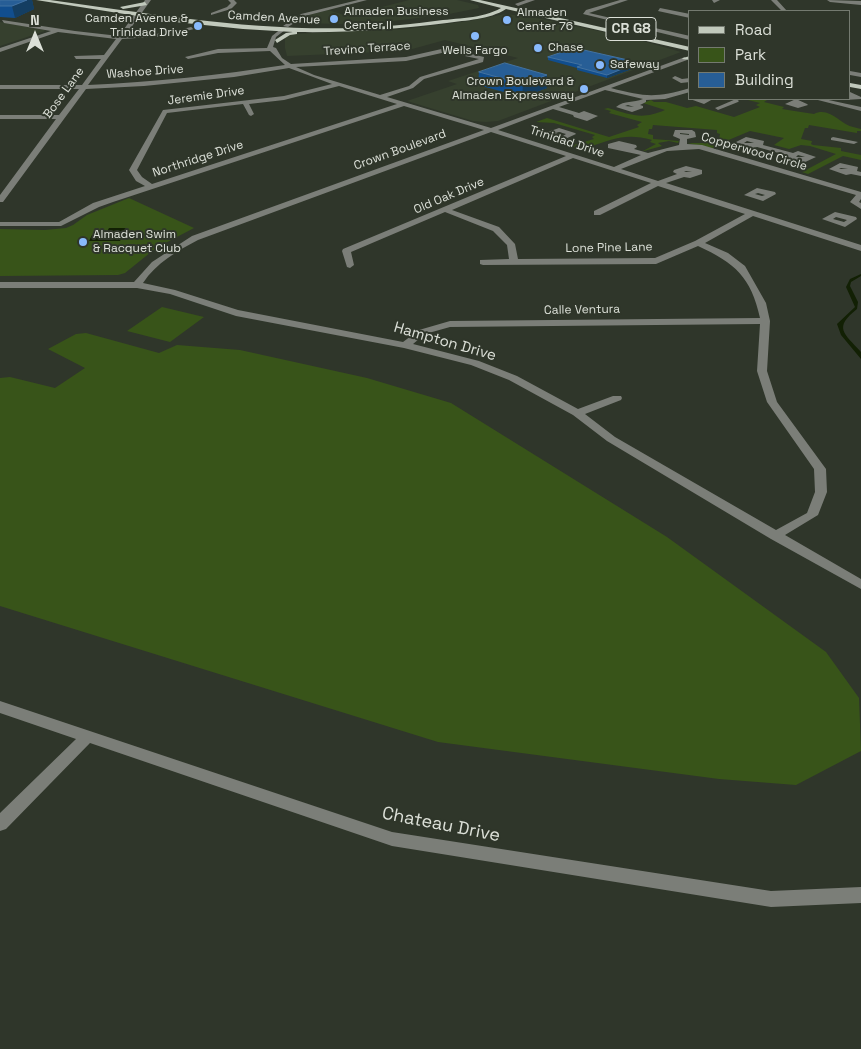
<!DOCTYPE html>
<html>
<head>
<meta charset="utf-8">
<style>
	body { margin:0 }
	#map { position:relative; width:861px; height:1049px; overflow:hidden; background:#2f362a; font-family:"Space Grotesk",sans-serif }
	canvas { display:block }
	.legend { position:absolute; left:688px; top:10px; width:162px; height:90px; box-sizing:border-box; background:#2f362a; border:1px solid #747a70; margin:0; padding:6px 9px; list-style:none; font-size:15px; color:#dce0d8 }
	.legend li { display:flex; align-items:center; gap:10px; height:25px }
	.legend b { width:25px; border:1px solid #747a70 }
	.north { position:absolute; left:10px; top:10px; width:50px; height:50px; -webkit-text-stroke:4px #2f362a; paint-order:stroke; rotate:0deg; font-size:14px; font-weight:700; line-height:20px; text-align:center; color:#dce0d8 }
	.north::after { content:''; display:block; margin:auto; width:18px; height:22px; background:#dce0d8; clip-path:polygon(50% 0,100% 100%,50% 72%,0 100%) }
</style>
</head>
<body>
<div id="map">
<canvas width="861" height="1049"></canvas>
<ul class="legend">
<li><b style="height:6px;background:#c1c9bc"></b>Road</li>
<li><b style="height:14px;background:#385419"></b>Park</li>
<li><b style="height:14px;background:#275e96"></b>Building</li>
</ul>
<div class="north">N</div>
</div>
<script>
const context = document.querySelector('canvas').getContext('2d');
context.lineJoin = 'round';
function paint(path, color) { context.fillStyle = color; context.fill(path, 'evenodd'); }
function trace(path, color, width, dash) { context.strokeStyle = color; context.lineWidth = width; context.lineCap = dash ? 'butt' : 'round'; context.setLineDash(dash || []); context.stroke(path); }
function drawText(font, color, halo, rows, align = 'center') {
  context.font = font + ' "Space Grotesk",sans-serif'; context.lineWidth = 4; context.setLineDash([]); context.textBaseline = 'middle'; context.strokeStyle = halo; context.fillStyle = color; for (const [text, x, y, turn = 0] of rows) {
    context.save(); context.translate(x, y); context.rotate((+turn || 0) * Math.PI / 180); context.textAlign = isNaN(turn) ? turn : align; if (halo) context.strokeText(text, 0, 0); context.fillText(text, 0, 0); context.restore();
  }
}
paint(new Path2D(`
	M 409,0 L 457,0 L 478,5 L 479,8 L 449,14 L 386,22 L 342,24 L 297,23 L 306,16 L 328,10 L 347,16 Z
	M 505,14 L 532,17 L 636,39 L 681,52 L 498,121 L 486,122 L 473,121 L 407,101 L 457,84 L 448,81 L 518,58 L 445,40 L 405,51 L 287,56 L 285,48 L 285,37 L 290,34 L 406,29 L 470,21 Z
	M 0,22 L 44,30 L 45,31 L 0,46 Z`), '#36402e');
paint(new Path2D(`
	M 744,99 L 767,100 L 764,102 L 784,107 L 782,109 C 792,111 803,112 814,114 C 829,106 840,124 853,127 C 856,128 858,128 861,129 L 861,131 L 857,131 L 857,133 L 809,125 L 808,128 L 805,128 L 801,139 L 812,141 L 811,144 L 813,145 L 841,148 L 841,151 L 861,155 L 861,160 L 843,156 L 808,174 L 802,172 L 836,154 L 810,146 L 801,145 L 789,149 L 774,145 L 784,138 L 750,131 L 719,144 L 721,145 L 712,149 L 688,143 L 709,143 L 712,140 L 719,140 L 720,134 L 717,133 L 717,130 L 653,125 L 652,129 L 649,129 L 648,134 L 653,135 L 653,139 L 679,141 L 678,143 L 669,141 L 658,143 L 662,146 L 644,151 L 643,151 L 656,144 L 650,142 L 652,140 C 628,133 613,138 590,147 L 588,149 L 593,151 L 589,152 L 570,146 L 594,139 L 592,137 L 595,135 L 554,123 L 536,122 L 547,118 L 609,137 L 639,127 L 637,125 L 642,122 L 609,113 L 611,111 L 604,109 L 608,108 C 632,115 642,120 665,110 L 643,103 L 651,100 L 654,102 L 666,102 L 687,108 L 696,106 L 734,117 L 760,107 L 756,105 L 760,103 Z
	M 129,198 L 194,228 L 156,248 L 125,273 L 118,275 L 0,276 L 0,229 L 45,230 L 66,228 L 73,225 L 87,215 Z
	M 162,307 L 204,317 L 170,342 L 127,331 Z
	M 86,333 L 159,353 L 177,345 L 240,350 L 367,378 L 451,403 L 667,537 L 826,652 L 859,698 L 861,751 L 796,785 L 719,779 L 438,742 L 0,606 L 0,378 L 10,377 L 55,388 L 85,368 L 48,349 L 76,334 Z`), '#385419');
paint(new Path2D(`
	M 109,228 L 126,228 L 120,241 L 89,241 L 92,235 L 105,235 Z
	M 861,274 L 861,276 L 851,282 L 850,286 L 858,302 L 857,309 C 833,328 844,333 861,352 L 861,359 L 841,335 L 837,324 L 855,307 L 846,287 L 850,279 Z`), '#122004');
paint(new Path2D(`
	M 145,0 L 151,0 L 125,36 L 167,33 L 191,27 L 194,29 L 167,36 L 122,39 L 88,85 C 154,82 220,75 285,65 L 270,51 L 218,53 L 188,59 L 185,57 L 218,49 L 267,48 L 272,36 L 282,28 L 285,30 L 276,37 L 273,47 L 276,48 L 282,58 L 291,64 L 406,57 L 446,48 L 484,57 L 483,62 L 424,79 L 413,88 L 387,97 L 491,128 L 685,57 L 687,60 L 611,88 C 645,97 656,98 690,88 L 690,92 L 665,99 L 646,100 L 646,102 L 640,105 L 643,106 L 643,108 L 632,112 L 616,107 C 625,100 633,103 643,99 L 605,90 L 559,107 L 579,113 L 584,111 L 598,116 L 587,121 L 574,117 L 573,115 L 553,109 L 498,130 L 614,167 L 641,155 L 608,148 L 608,144 L 619,141 L 636,145 L 637,147 L 634,149 L 648,153 L 679,145 L 680,139 L 673,136 L 675,130 L 692,130 L 695,132 L 696,137 L 687,139 L 687,144 L 702,145 L 861,192 L 861,199 L 859,202 L 861,203 L 861,209 L 850,202 L 856,195 L 699,149 L 667,151 L 621,169 L 658,181 L 677,174 L 673,172 L 674,170 L 686,166 L 702,170 L 702,174 L 690,178 L 684,177 L 666,183 L 861,245 L 861,251 L 753,216 L 705,243 L 728,253 L 745,266 L 766,303 L 770,321 L 767,371 L 777,402 L 826,469 L 827,492 L 818,515 L 785,535 L 861,579 L 861,589 L 771,539 L 607,441 L 573,415 L 509,380 L 471,365 L 404,348 L 236,316 L 170,294 L 137,288 L 0,288 L 0,282 L 134,282 L 152,262 L 192,236 L 484,130 L 404,106 L 113,202 L 99,207 L 61,226 L 0,226 L 0,222 L 59,222 L 93,203 L 145,186 L 136,181 L 129,170 L 163,110 L 284,96 L 332,84 L 289,68 L 234,77 L 144,86 L 86,89 L 3,202 L 0,202 L 0,195 L 56,119 L 0,119 L 0,115 L 59,115 L 79,89 L 0,89 L 0,85 L 82,85 L 101,59 L 76,59 L 74,56 L 104,55 L 116,39 L 58,32 L 0,52 L 0,48 L 51,31 L 4,23 L 2,20 L 75,31 L 119,36 ZM 446,52 L 479,59 L 420,77 L 409,86 L 380,95 L 314,75 L 296,67 L 406,61 ZM 339,86 L 397,104 L 152,184 L 142,177 L 137,170 L 167,113 L 243,104 L 249,115 L 251,116 L 254,114 L 249,104 L 284,100 ZM 628,105 L 634,107 L 625,106 ZM 491,132 L 566,156 L 343,249 L 342,251 L 347,267 L 350,268 L 354,265 L 351,252 L 445,212 L 493,231 L 507,245 L 509,259 L 480,260 L 480,264 L 483,265 L 656,264 L 698,246 C 735,263 751,277 760,318 L 450,321 L 419,330 L 403,342 L 238,310 L 175,290 L 143,283 C 156,263 177,251 198,240 ZM 680,133 L 689,134 L 689,135 L 680,134 ZM 573,158 L 651,183 L 594,211 L 594,215 L 600,215 L 658,186 L 745,214 L 695,241 L 655,258 L 518,259 L 515,244 L 499,227 L 452,210 ZM 686,171 L 692,172 L 684,172 ZM 760,324 L 757,371 L 767,402 L 814,469 L 815,492 L 807,513 L 776,530 L 615,437 L 585,414 L 621,400 L 622,398 L 621,396 L 613,396 L 578,409 L 517,376 L 479,361 L 413,344 L 425,334 L 450,327 Z
	M 228,0 L 234,0 L 237,3 L 231,9 L 211,15 L 211,13 L 227,7 L 231,3 Z
	M 358,0 L 367,0 L 305,16 L 288,27 L 283,26 L 301,14 Z
	M 526,0 L 535,0 L 518,6 L 515,4 Z
	M 620,0 L 628,0 L 589,13 L 690,36 L 690,40 L 583,14 L 586,10 Z
	M 712,0 L 720,0 L 714,3 Z
	M 771,0 L 777,0 L 787,11 L 782,11 Z
	M 827,0 L 861,1 L 861,5 L 830,2 Z
	M 660,8 L 690,14 L 690,18 L 658,11 Z
	M 850,71 L 861,73 L 861,77 L 850,75 Z
	M 675,76 L 682,79 L 690,78 L 690,82 L 681,83 L 672,78 Z
	M 850,92 L 861,97 L 861,99 L 845,100 L 844,99 L 850,99 Z
	M 690,99 L 713,99 L 704,104 Z
	M 736,99 L 739,101 L 738,102 L 718,110 L 715,108 Z
	M 796,99 L 807,104 L 808,105 L 798,108 L 785,104 Z
	M 814,99 L 824,99 L 861,107 L 861,111 Z
	M 559,128 L 575,133 L 576,134 L 563,140 L 545,133 ZM 559,132 L 566,134 L 563,136 L 555,133 Z
	M 746,137 L 764,141 L 763,145 L 793,153 L 798,151 L 816,157 L 803,163 L 786,159 L 786,155 L 757,147 L 752,149 L 734,143 ZM 747,141 L 754,143 L 744,143 ZM 798,155 L 805,157 L 796,157 Z
	M 833,137 L 858,142 L 854,144 L 831,140 L 831,138 Z
	M 840,163 L 858,167 L 857,171 L 861,172 L 861,176 L 851,174 L 846,175 L 829,169 ZM 841,168 L 848,169 L 839,169 Z
	M 757,188 L 775,192 L 776,194 L 763,201 L 744,195 ZM 758,193 L 765,195 L 762,196 L 755,194 Z
	M 835,212 L 856,217 L 857,219 L 845,227 L 822,219 ZM 836,217 L 847,220 L 844,222 L 833,219 Z
	M 0,701 L 392,832 L 771,891 L 861,887 L 861,903 L 771,907 L 392,846 L 90,743 L 6,829 L 0,831 L 0,813 L 76,739 L 0,713 Z`), '#7b7e78');
paint(new Path2D(`
	M 36,0 L 50,0 C 181,18 302,40 435,21 C 456,18 482,19 501,8 L 470,0 L 480,0 L 690,47 L 690,51 L 506,9 C 489,20 466,20 447,23 C 397,29 347,33 297,32 L 297,34 L 290,35 L 277,43 L 275,40 L 286,33 L 293,32 L 243,29 L 175,22 Z
	M 145,2 L 147,5 L 123,9 L 120,7 Z
	M 690,56 L 690,60 L 682,59 L 683,58 Z
	M 850,83 L 861,85 L 861,89 L 850,87 Z`), '#c1c9bc');
paint(new Path2D(`
	M 0,0 L 32,0 L 34,9 L 15,18 L 0,17 Z
	M 548,57 L 628,61 L 637,67 L 607,78 L 577,70 L 577,68 L 548,60 Z
	M 479,72 L 547,75 L 547,88 L 522,97 L 478,85 Z`), '#114e8e');
paint(new Path2D(`
	M 27,0 L 32,0 L 34,9 L 15,18 L 12,6 Z
	M 637,63 L 637,67 L 607,78 L 607,75 Z
	M 547,75 L 547,88 L 522,97 L 523,84 Z`), '#143e62');
const building = new Path2D(`
	M 0,0 L 27,0 L 12,6 L 0,6 Z
	M 575,48 L 628,60 L 626,61 L 637,63 L 607,75 L 577,67 L 582,65 L 548,57 Z
	M 505,63 L 547,75 L 523,84 L 479,72 Z`);
paint(building, '#275e96');
trace(building, '#4372a0', 1);
for (const [x, y, r, color] of [
	[334,19,5,"#89bafc"],
	[507,20,5,"#89bafc"],
	[198,26,5,"#89bafc"],
	[475,36,5,"#89bafc"],
	[538,48,5,"#89bafc"],
	[600,65,5,"#89bafc"],
	[584,89,5,"#89bafc"],
	[83,242,5,"#89bafc"]
]) { const dot = new Path2D(); dot.arc(x, y, r, 0, 2 * Math.PI); context.fillStyle = color; context.fill(dot); trace(dot, '#2f362a', 2); }
drawText('12px', '#dce0d8', '#2f362a', [
	["Almaden Business",344,12],
	["Center II",344,26],
	["Almaden",517,13],
	["Center 76",517,27],
	["Camden Avenue &",188,19,"right"],
	["Trinidad Drive",188,33,"right"],
	["Chase",548,48],
	["Wells Fargo",475,51,"center"],
	["Safeway",610,65],
	["Crown Boulevard &",574,82,"right"],
	["Almaden Expressway",574,96,"right"],
	["Almaden Swim",93,235],
	["& Racquet Club",93,249]
], 'left');
drawText('12px', '#dce0d8', '#2f362a', [
	["Camden Avenue",274,18,3],
	["Trevino Terrace",367,49,-4],
	["Washoe Drive",145,72,-4],
	["Bose Lane",64,93,-54],
	["Jeremie Drive",206,96,-8],
	["Trinidad Drive",567,142,18],
	["Crown Boulevard",400,150,-20],
	["Copperwood Circle",754,152,16],
	["Northridge Drive",198,159,-18],
	["Old Oak Drive",449,196,-23],
	["Lone Pine Lane",609,248,-1],
	["Calle Ventura",582,310,-1]
]);
for (const [x, y, w] of [
	[631,29,50]
]) { const box = new Path2D(); box.roundRect(x - w / 2, y - 11.5, w, 23, 4); context.fillStyle = '#2f362a'; context.fill(box); trace(box, '#dce0d8', 1); }
drawText('bold 14px', '#dce0d8', null, [
	["CR G8",631,29]
]);
drawText('15px', '#dce0d8', '#2f362a', [
	["Hampton Drive",445,342,16]
]);
drawText('18px', '#dce0d8', '#2f362a', [
	["Chateau Drive",441,825,11]
]);
</script>
</body>
</html>
